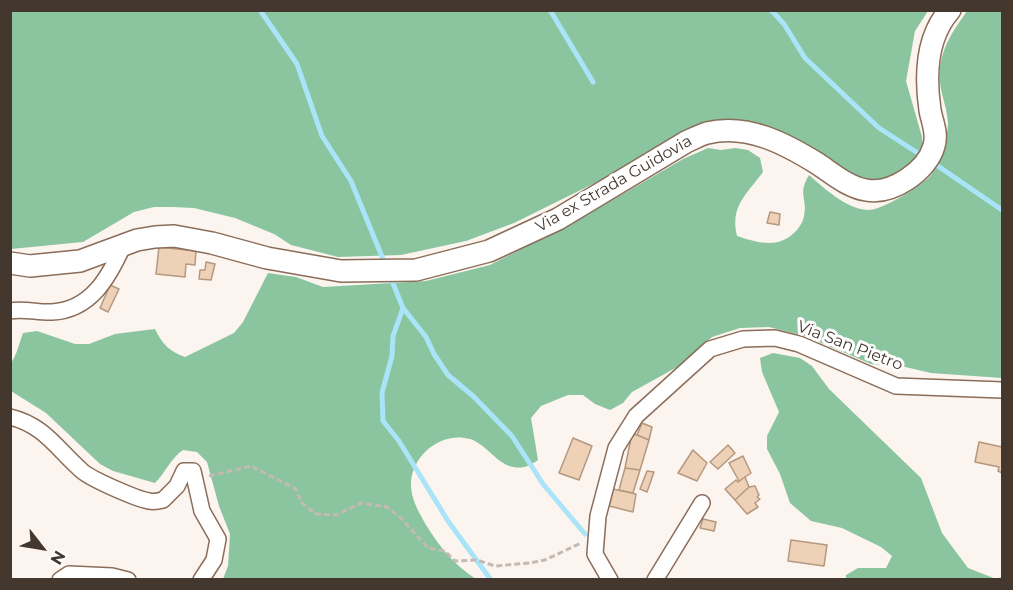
<!DOCTYPE html>
<html>
<head>
<meta charset="utf-8">
<style>
	body { margin:0 }
	#map { position:relative; width:1013px; height:590px; overflow:hidden; background:#fbf4ef; font-family:Montserrat,sans-serif }
	canvas { display:block }
	.frame { position:absolute; inset:0; border:12px solid #44372e; pointer-events:none }
	.north { position:absolute; left:12px; top:518px; width:60px; height:60px; -webkit-text-stroke:4px #fff; paint-order:stroke; rotate:121deg; font-size:16px; font-weight:700; line-height:24px; text-align:center; color:#44372e }
	.north::after { content:''; display:block; margin:auto; width:21px; height:27px; background:#44372e; clip-path:polygon(50% 0,100% 100%,50% 72%,0 100%) }
</style>
</head>
<body>
<div id="map">
<canvas width="1013" height="590"></canvas>
<div class="frame"></div>
<div class="north">N</div>
</div>
<script>
const context = document.querySelector('canvas').getContext('2d');
context.lineJoin = 'round';
function paint(path, color) { context.fillStyle = color; context.fill(path, 'evenodd'); }
function trace(path, color, width, dash) { context.strokeStyle = color; context.lineWidth = width; context.lineCap = dash ? 'butt' : 'round'; context.setLineDash(dash || []); context.stroke(path); }
function drawText(font, color, halo, rows, align = 'center') {
  context.font = font + ' Montserrat,sans-serif'; context.lineWidth = 6; context.setLineDash([]); context.textBaseline = 'middle'; context.strokeStyle = halo; context.fillStyle = color; for (const [text, x, y, turn = 0] of rows) {
    context.save(); context.translate(x, y); context.rotate((+turn || 0) * Math.PI / 180); context.textAlign = isNaN(turn) ? turn : align; if (halo) context.strokeText(text, 0, 0); context.fillText(text, 0, 0); context.restore();
  }
}
paint(new Path2D(`
	M 11,11 L 928,11 L 915,31 L 906,81 L 922,137 L 923,148 L 919,158 L 894,178 L 874,181 L 860,180 L 790,137 L 669,140 L 605,178 L 514,223 L 466,241 L 401,255 L 338,257 L 291,245 L 274,234 L 235,218 L 194,208 L 173,207 L 154,207 L 134,212 L 83,242 L 11,249 Z
	M 967,11 L 1002,11 L 1002,378 L 931,373 L 901,366 L 871,364 L 805,336 L 769,327 L 740,328 L 712,337 L 679,366 L 632,392 L 623,403 L 610,410 L 595,404 L 583,395 L 568,395 L 541,406 L 531,418 L 538,460 C 529,466 524,469 513,467 C 497,464 486,444 470,439 C 442,431 413,454 411,482 C 410,498 419,512 426,525 C 439,546 455,566 476,579 L 223,579 L 228,566 L 230,534 L 219,506 L 207,462 L 197,452 L 183,450 C 170,459 166,472 155,483 L 113,471 L 100,464 L 46,413 L 11,391 L 10,364 C 17,356 19,343 23,333 L 37,331 L 75,344 L 89,344 L 115,334 L 155,329 C 162,344 169,351 185,357 L 234,333 L 243,322 L 268,273 L 296,277 L 323,287 L 426,281 L 490,265 L 580,219 L 683,159 L 708,148 L 721,150 L 735,148 L 748,150 L 760,158 L 763,172 C 746,195 730,206 737,236 C 758,243 778,249 795,232 C 799,228 803,222 804,216 C 808,198 797,195 809,175 C 824,188 846,209 868,210 C 880,211 924,185 931,175 C 939,166 948,134 948,123 C 947,104 937,87 940,68 C 943,44 954,30 967,11 Z
	M 773,353 L 800,358 L 812,366 L 829,389 L 921,478 L 942,533 L 968,568 L 996,579 L 1002,577 L 1002,579 L 846,579 L 846,575 L 858,568 L 886,568 L 892,556 L 881,547 L 842,528 L 811,521 L 790,503 L 780,474 L 767,449 L 767,436 L 779,412 L 762,372 L 760,358 Z`), '#8bc59f');
trace(new Path2D(`
	M 260,10 L 297,64 L 322,136 L 351,181 L 385,264
	M 550,10 L 593,82
	M 771,10 L 784,24 L 805,58 L 879,128 L 924,157
	M 932,162 L 1002,210
	M 390,276 L 403,308 L 393,336 L 392,356 L 382,393 L 383,421 L 399,441 L 448,521 L 491,580
	M 403,308 L 426,337 L 434,354 L 448,375 L 473,396 L 512,436 L 543,484 L 585,534`), '#a9e4f8', 5);
const building = new Path2D(`
	M 770,212 L 780,214 L 779,225 L 767,223 Z
	M 159,247 L 196,251 L 195,265 L 186,264 L 185,277 L 156,274 Z
	M 206,262 L 215,264 L 211,280 L 199,279 L 200,270 L 205,270 Z
	M 110,285 L 119,289 L 108,312 L 100,308 Z
	M 642,423 L 652,427 L 649,440 L 637,435 Z
	M 632,433 L 649,440 L 640,470 L 625,468 Z
	M 573,438 L 592,446 L 579,480 L 559,473 Z
	M 979,442 L 1002,447 L 1002,473 L 998,471 L 999,467 L 975,462 Z
	M 728,445 L 735,453 L 718,469 L 710,462 Z
	M 693,450 L 707,463 L 697,481 L 678,473 Z
	M 743,456 L 751,473 L 739,481 L 729,463 Z
	M 625,468 L 640,470 L 633,493 L 619,490 Z
	M 647,471 L 654,472 L 647,492 L 640,489 Z
	M 745,477 L 749,487 L 735,500 L 725,489 L 736,480 L 738,482 Z
	M 755,486 L 759,495 L 757,497 L 760,499 L 755,503 L 758,507 L 747,514 L 735,500 L 749,487 Z
	M 613,489 L 636,494 L 633,512 L 609,506 Z
	M 703,519 L 716,522 L 714,531 L 700,528 Z
	M 791,540 L 827,545 L 824,566 L 788,561 Z`);
paint(building, '#eed1b6');
trace(building, '#b4987f', 1.5);
const street = new Path2D(`
	M 10,311 C 24,308 39,313 52,312 C 91,310 109,277 123,246
	M 10,417 C 44,425 57,449 81,470 C 90,479 137,499 149,501 C 154,502 159,501 163,500 L 177,486 L 184,471 L 193,471 L 202,511 L 218,539 L 214,560 L 201,580
	M 60,580 L 69,574 L 112,576 L 128,580
	M 610,580 L 595,554 L 598,516 L 616,448 L 636,416 L 710,349 L 743,339 L 775,338 L 799,344 L 896,386 L 1002,390
	M 655,580 L 702,503`);
const secondary = new Path2D(`
	M 10,263 L 30,266 L 80,261 L 137,240 L 155,237 L 174,236 L 212,243 L 267,258 L 341,271 L 416,270 L 489,251 L 558,219 L 686,142 C 693,139 700,135 707,133 C 747,123 786,144 818,164 C 833,174 848,187 866,190 C 892,195 927,171 934,146 C 938,133 932,122 930,110 C 925,76 926,37 950,10`);
trace(street, '#8b6d59', 18);
trace(secondary, '#8b6d59', 24);
trace(new Path2D(`
	M 209,476 L 251,466 L 296,489 L 301,502 L 315,514 L 336,515 L 361,503 L 387,507 L 402,519 L 428,548 L 445,551 L 455,561 L 477,560 L 495,566 L 530,563 L 545,560 L 581,543`), '#c3bab4', 3, [6, 3]);
trace(street, '#fff', 15);
trace(secondary, '#fff', 21);
drawText('16px', '#44372e', '#fff', [
	["Via ex Strada Guidovia",614,184,-30],
	["Via San Pietro",850,346,21]
]);
</script>
</body>
</html>
